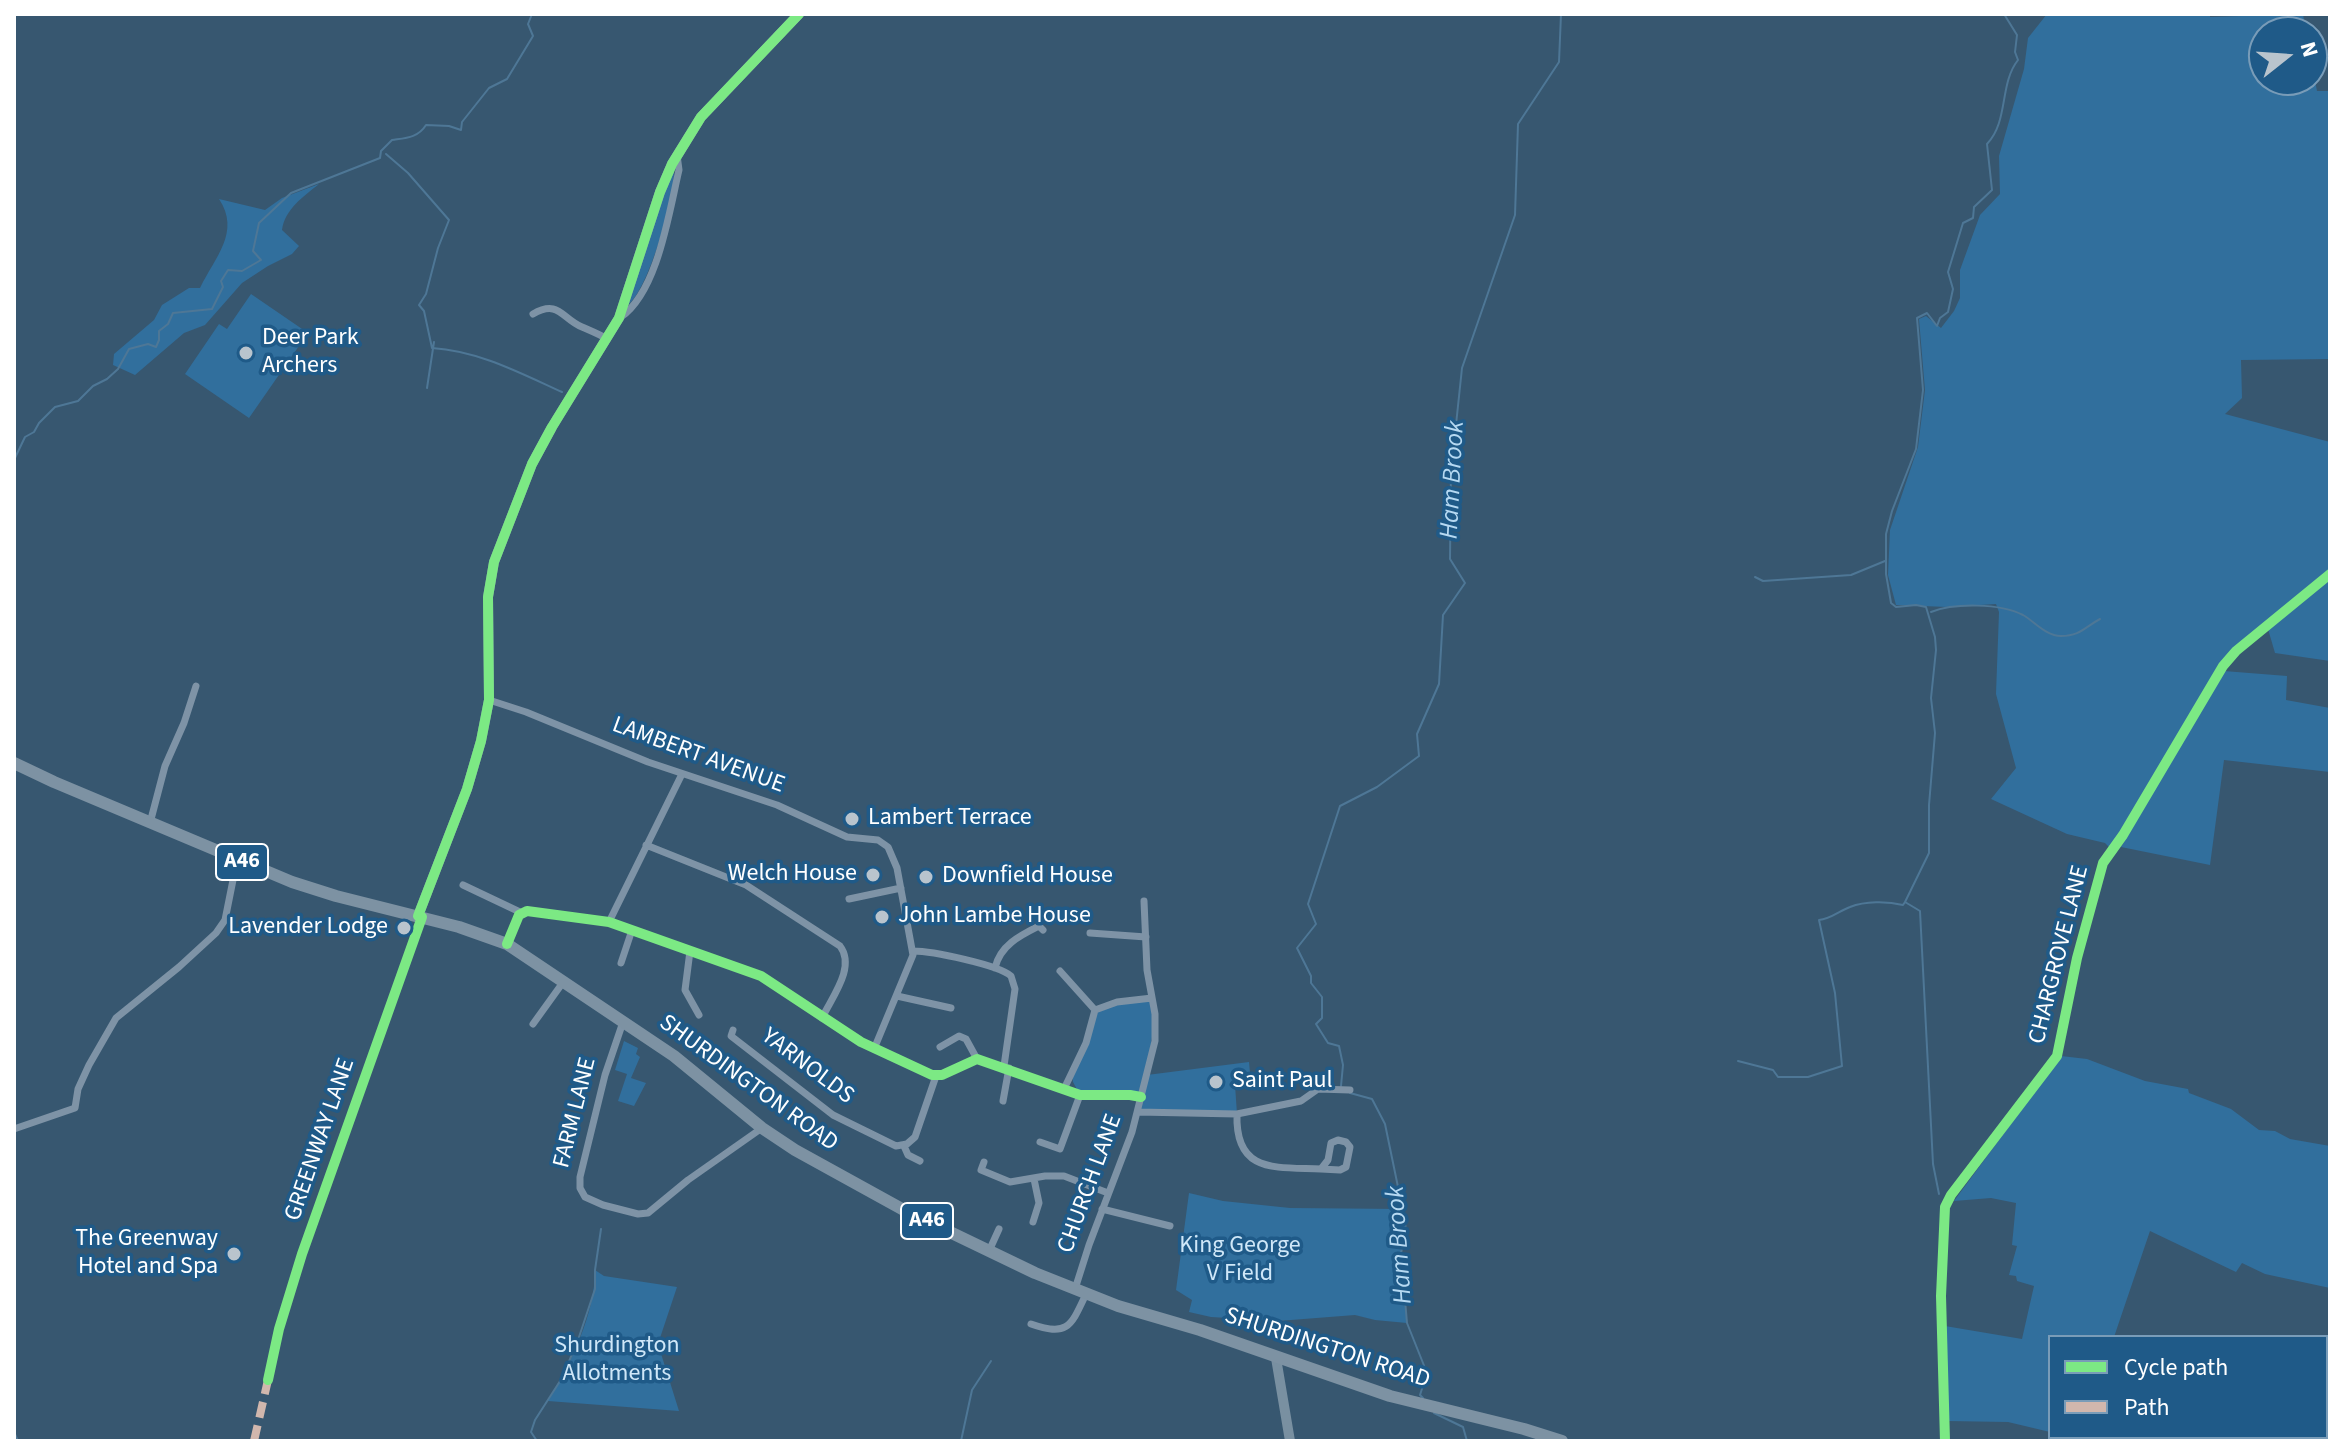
<!DOCTYPE html>
<html>
<head>
<meta charset="utf-8">
<style>
	body { margin:0 }
	#map { position:relative; width:2344px; height:1455px; overflow:hidden; background:#375770; font-family:"Source Sans 3",sans-serif }
	canvas { display:block }
	.frame { position:absolute; inset:0; border:16px solid #fff; pointer-events:none }
	.legend { position:absolute; left:2048px; top:1335px; width:280px; height:104px; box-sizing:border-box; background:#1f5a88; border:2px solid #799cb8; margin:0; padding:10px 14px; list-style:none; font-size:24px; color:#fff }
	.legend li { display:flex; align-items:center; gap:16px; height:40px }
	.legend b { width:40px; border:2px solid #799cb8 }
	.north { position:absolute; left:2248px; top:16px; width:80px; height:80px; box-sizing:border-box; background:#1f5a88; border:2px solid #799cb8; border-radius:50%; rotate:73deg; font-size:22px; font-weight:700; line-height:32px; text-align:center; color:#fff }
	.north::after { content:''; display:block; margin:auto; width:28px; height:36px; background:#b9c4cd; clip-path:polygon(50% 0,100% 100%,50% 72%,0 100%) }
</style>
</head>
<body>
<div id="map">
<canvas width="2344" height="1455"></canvas>
<div class="frame"></div>
<ul class="legend">
<li><b style="height:10px;background:#7ce984"></b>Cycle path</li>
<li><b style="height:10px;background:#d1b7ad"></b>Path</li>
</ul>
<div class="north">N</div>
</div>
<script>
const context = document.querySelector('canvas').getContext('2d');
context.lineJoin = 'round';
function paint(path, color) { context.fillStyle = color; context.fill(path, 'evenodd'); }
function trace(path, color, width, dash) { context.strokeStyle = color; context.lineWidth = width; context.lineCap = dash ? 'butt' : 'round'; context.setLineDash(dash || []); context.stroke(path); }
function drawText(font, color, halo, rows, align = 'center') {
  context.font = font + ' "Source Sans 3",sans-serif'; context.lineWidth = 7; context.setLineDash([]); context.textBaseline = 'middle'; context.strokeStyle = halo; context.fillStyle = color; for (const [text, x, y, turn = 0] of rows) {
    context.save(); context.translate(x, y); context.rotate((+turn || 0) * Math.PI / 180); context.textAlign = isNaN(turn) ? turn : align; if (halo) context.strokeText(text, 0, 0); context.fillText(text, 0, 0); context.restore();
  }
}
paint(new Path2D(`
	M 2047,14 L 2210,14 L 2210,17 L 2303,14 L 2306,32 L 2264,32 L 2264,80 L 2312,80 L 2312,65 L 2317,91 L 2330,91 L 2330,359 L 2241,360 L 2242,398 L 2225,414 L 2330,442 L 2330,571 L 2234,648 L 2218,668 L 2111,849 L 2105,843 L 2067,834 L 1991,799 L 2016,768 L 1996,694 L 1999,612 L 1996,604 L 1948,607 L 1896,605 L 1888,575 L 1890,530 L 1918,447 L 1925,390 L 1919,319 L 1926,316 L 1941,328 L 1954,311 L 1960,298 L 1960,270 L 1980,215 L 2000,194 L 1999,156 L 2024,69 L 2028,38 Z
	M 674,169 C 675,197 649,288 628,305 L 660,203 Z
	M 319,184 C 303,197 285,209 282,230 L 299,246 L 292,254 L 268,266 L 242,283 L 205,325 L 184,333 L 135,375 L 113,365 L 114,354 L 154,320 L 162,305 L 189,288 L 200,288 C 215,257 241,232 219,199 L 265,210 L 282,198 Z
	M 251,294 L 308,333 L 249,418 L 185,374 L 219,324 L 227,329 Z
	M 2330,579 L 2330,661 L 2275,653 L 2268,629 Z
	M 2224,671 L 2287,676 L 2286,700 L 2330,708 L 2330,772 L 2224,760 L 2210,865 L 2121,847 Z
	M 1152,998 L 1155,1014 L 1147,1075 L 1249,1062 L 1251,1084 L 1235,1085 L 1237,1114 L 1138,1112 L 1141,1098 L 1080,1095 L 1073,1082 L 1072,1073 L 1100,1007 Z
	M 624,1041 L 638,1048 L 636,1054 L 640,1057 L 631,1078 L 646,1083 L 634,1106 L 618,1101 L 627,1074 L 615,1070 Z
	M 2061,1056 L 2087,1059 L 2145,1081 L 2188,1089 L 2189,1093 L 2231,1109 L 2259,1130 L 2275,1131 L 2290,1139 L 2330,1146 L 2330,1288 L 2265,1274 L 2242,1263 L 2236,1272 L 2150,1231 L 2114,1337 L 2050,1337 L 2050,1432 L 2008,1422 L 1947,1421 L 1945,1326 L 2022,1339 L 2034,1286 L 2017,1281 L 2016,1276 L 2009,1275 L 2017,1246 L 2012,1245 L 2016,1203 L 1991,1198 L 1954,1201 Z
	M 1189,1193 L 1223,1201 L 1290,1208 L 1402,1209 L 1406,1230 L 1401,1254 L 1407,1323 L 1375,1320 L 1355,1315 L 1278,1321 L 1211,1317 L 1189,1312 L 1192,1300 L 1176,1290 Z
	M 595,1270 L 604,1276 L 677,1287 L 658,1344 L 679,1411 L 548,1401 C 571,1363 595,1314 595,1270 Z`), '#316f9d');
trace(new Path2D(`
	M 386,154 L 408,173 L 449,220 L 438,248 L 426,294 L 419,305 L 424,311 L 432,348 C 479,351 520,373 562,392
	M 427,388 L 434,342
	M 14,460 L 25,437 L 34,432 L 39,423 L 55,407 L 78,401 L 93,386 L 107,379 L 118,369 L 129,349 L 148,344 L 156,347 L 159,340 L 159,331 L 168,324 L 173,313 L 212,309 L 223,287 L 221,281 L 228,270 L 242,271 L 261,260 L 253,251 L 259,223 L 291,193 L 380,158 L 381,151 L 392,140 C 405,138 418,138 426,125 L 449,126 L 461,130 L 462,122 L 489,88 L 507,79 L 533,36 L 528,24 L 532,14
	M 1755,577 L 1763,581 L 1851,575 L 1885,561
	M 1931,612 C 1954,603 2000,603 2023,615 C 2035,622 2046,636 2061,636 C 2080,636 2085,627 2100,619
	M 1738,1061 L 1773,1070 L 1778,1077 L 1808,1077 L 1842,1066 L 1835,993 L 1819,920 C 1831,919 1839,911 1850,907 C 1865,901 1887,901 1903,905 L 1905,902
	M 1341,1086 L 1343,1065 L 1339,1046 L 1328,1043 L 1316,1024 L 1322,1018 L 1322,997 L 1311,983 L 1311,976 L 1297,948 L 1316,924 L 1308,904 L 1340,806 L 1377,787 L 1419,756 L 1417,734 L 1439,684 L 1443,615 L 1465,583 L 1450,559 L 1451,472 L 1462,368 L 1515,215 L 1518,124 L 1559,62 L 1561,14
	M 1350,1093 L 1372,1099 L 1385,1124 L 1404,1216 L 1406,1230 L 1401,1253 L 1407,1323 L 1427,1373 L 1420,1395 L 1423,1398
	M 1939,1194 L 1933,1164 L 1920,911 L 1905,902 L 1929,853 L 1929,805 L 1935,733 L 1931,698 L 1936,650 L 1935,637 L 1926,607 L 1916,605 L 1896,607 L 1891,603 L 1886,574 L 1886,534 L 1892,511 L 1916,449 L 1923,390 L 1917,318 L 1927,313 L 1937,326 L 1940,318 L 1948,312 L 1953,289 L 1948,272 L 1963,223 L 1973,218 L 1974,207 L 1992,190 L 1987,144 C 2009,121 1999,84 2018,60 L 2015,52 L 2017,35 L 2004,14
	M 1434,1413 L 1463,1427 L 1467,1441
	M 14,1432 L 18,1441
	M 537,1441 L 531,1432 L 535,1420 L 562,1378 L 578,1340 L 595,1289 L 595,1270 L 601,1229
	M 961,1441 L 972,1390 L 991,1361`), '#4e7796', 2);
trace(new Path2D(`
	M 533,314 C 559,299 562,319 582,327 C 591,331 599,334 607,339
	M 621,317 C 658,291 669,212 679,170 L 677,155
	M 489,700 L 526,712 L 648,762 L 777,805 L 847,837 L 878,840 L 888,847 L 897,868 L 913,955 L 874,1049
	M 150,823 L 165,766 L 184,723 L 196,686
	M 646,845 L 746,885 L 840,946 C 856,967 832,997 822,1018
	M 463,885 L 522,913
	M 849,899 L 901,888
	M 609,922 L 682,774
	M 1090,933 L 1146,937
	M 507,944 L 519,915 L 527,911 L 609,922 L 761,976 L 861,1042 L 932,1075 L 942,1075 L 977,1059 L 1080,1095 L 1130,1095 L 1141,1097
	M 690,951 L 685,990 L 699,1015
	M 913,951 C 932,951 999,965 1011,976 L 1015,989 L 1004,1066
	M 621,963 L 632,930
	M 995,968 C 1000,945 1021,935 1039,926 L 1043,930
	M 1060,971 L 1095,1010
	M 897,996 L 951,1008
	M 623,1022 L 605,1075 L 580,1177 L 580,1188 L 585,1197 L 603,1205 L 638,1214 L 648,1213 L 688,1180 L 762,1128
	M 533,1024 L 564,981
	M 733,1030 L 731,1036 L 833,1115 L 896,1146 L 907,1144 L 915,1137 L 936,1076
	M 940,1047 L 959,1036 L 966,1039 L 977,1059
	M 1064,1089 L 1086,1043 L 1095,1010 L 1117,1002 L 1152,998
	M 1003,1101 L 1009,1068
	M 1138,1112 L 1237,1114 L 1301,1101 L 1318,1089 L 1350,1090
	M 1237,1114 C 1235,1174 1276,1167 1321,1169 L 1328,1160 L 1331,1143 L 1338,1140 L 1346,1142 L 1350,1147 L 1346,1167 L 1340,1170 L 1321,1169
	M 14,1129 L 75,1108 L 78,1089 L 89,1065 L 116,1018 L 179,967 L 216,933 L 225,920 L 237,860
	M 1040,1142 L 1060,1149 L 1080,1095
	M 904,1146 L 908,1155 L 920,1161
	M 984,1162 L 981,1170 L 1010,1182 L 1045,1176 L 1064,1176 L 1108,1193
	M 1102,1209 L 1170,1226
	M 1033,1222 L 1039,1203 L 1034,1179
	M 989,1251 L 999,1229
	M 1075,1289 L 1089,1245 L 1132,1132 L 1155,1041 L 1155,1014 L 1147,970 L 1144,901
	M 1031,1324 C 1068,1337 1071,1326 1086,1294
	M 268,1380 L 279,1329 L 302,1254 L 422,917
	M 1945,1441 L 1941,1296 L 1945,1207 L 1951,1195 L 2057,1056 L 2077,958 L 2103,863 L 2123,835 L 2223,666 L 2236,651 L 2330,574`), '#7e93a6', 7);
trace(new Path2D(`
	M 418,916 L 467,789 L 481,741 L 489,700 L 488,597 L 494,562 L 532,464 L 552,427 L 619,318 L 660,192 L 672,164 L 701,117 L 799,14
	M 1276,1358 L 1290,1441`), '#7990a1', 10);
trace(new Path2D(`
	M 14,763 L 54,782 L 292,882 L 336,896 L 459,927 L 507,944 L 674,1056 L 762,1128 L 795,1150 L 902,1209 L 1035,1273 L 1118,1306 L 1200,1330 L 1390,1396 L 1524,1429 L 1562,1441`), '#7d92a3', 12);
trace(new Path2D(`
	M 254,1441 L 268,1380`), '#d1b7ad', 8, [16, 8]);
trace(new Path2D(`
	M 418,916 L 467,789 L 481,741 L 489,700 L 488,597 L 494,562 L 532,464 L 552,427 L 619,318 L 660,192 L 672,164 L 701,117 L 799,14
	M 507,944 L 519,915 L 527,911 L 609,922 L 761,976 L 861,1042 L 932,1075 L 942,1075 L 977,1059 L 1080,1095 L 1130,1095 L 1141,1097
	M 268,1380 L 279,1329 L 302,1254 L 422,917
	M 1945,1441 L 1941,1296 L 1945,1207 L 1951,1195 L 2057,1056 L 2077,958 L 2103,863 L 2123,835 L 2223,666 L 2236,651 L 2330,574`), '#7ce984', 10);
for (const [x, y, r, color] of [
	[246,353,8,"#b9c4cd"],
	[852,819,8,"#b9c4cd"],
	[873,875,8,"#b9c4cd"],
	[926,877,8,"#b9c4cd"],
	[882,917,8,"#b9c4cd"],
	[404,928,8,"#b9c4cd"],
	[1216,1082,8,"#b9c4cd"],
	[234,1254,8,"#b9c4cd"]
]) { const dot = new Path2D(); dot.arc(x, y, r, 0, 2 * Math.PI); context.fillStyle = color; context.fill(dot); trace(dot, '#1f5a88', 3); }
for (const [x, y, w] of [
	[242,862,52],
	[927,1221,52]
]) { const box = new Path2D(); box.roundRect(x - w / 2, y - 18, w, 36, 6); context.fillStyle = '#1f5a88'; context.fill(box); trace(box, '#fff', 2); }
drawText('bold 22px', '#fff', null, [
	["A46",242,862],
	["A46",927,1221]
]);
drawText('24px', '#fff', '#1f5a88', [
	["Deer Park",262,339],
	["Archers",262,367],
	["Lambert Terrace",868,819],
	["Welch House",857,875,"right"],
	["Downfield House",942,877],
	["John Lambe House",898,917],
	["Lavender Lodge",388,928,"right"],
	["Saint Paul",1232,1082],
	["The Greenway",218,1240,"right"],
	["Hotel and Spa",218,1268,"right"]
], 'left');
drawText('24px', '#fff', '#1f5a88', [
	["LAMBERT AVENUE",698,756,20],
	["CHARGROVE LANE",2060,955,-76],
	["YARNOLDS",807,1067,37],
	["SHURDINGTON ROAD",748,1084,36],
	["FARM LANE",576,1113,-76],
	["GREENWAY LANE",321,1140,-71],
	["CHURCH LANE",1091,1184,-70],
	["SHURDINGTON ROAD",1327,1349,18]
]);
drawText('24px', '#cfe7f8', '#1f5a88', [
	["King George",1240,1247],
	["V Field",1240,1275],
	["Shurdington",617,1347],
	["Allotments",617,1375]
]);
drawText('italic 26px', '#b6d9f2', '#1f5a88', [
	["Ham Brook",1454,480,-87],
	["Ham Brook",1401,1245,-94]
]);
</script>
</body>
</html>
